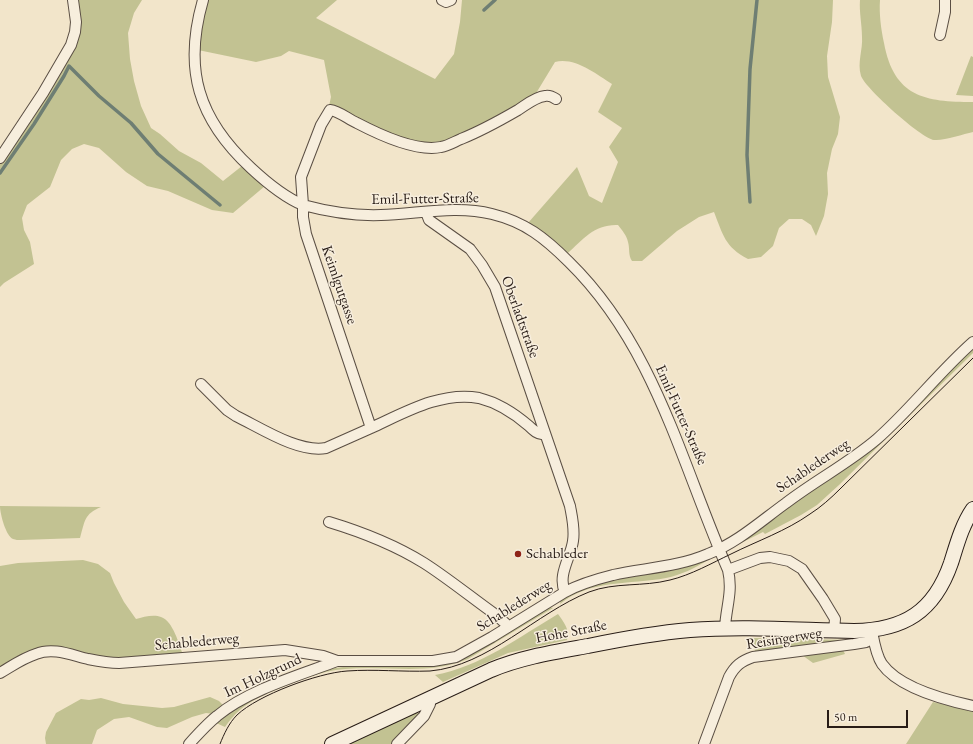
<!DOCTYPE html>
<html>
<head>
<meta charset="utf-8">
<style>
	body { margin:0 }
	#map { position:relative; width:973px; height:744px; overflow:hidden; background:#f2e5ca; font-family:"EB Garamond",serif }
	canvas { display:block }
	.scale { position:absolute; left:827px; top:710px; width:81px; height:18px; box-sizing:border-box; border:2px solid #281c16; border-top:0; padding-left:5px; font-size:12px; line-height:14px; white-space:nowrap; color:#281c16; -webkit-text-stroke:3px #f7eedd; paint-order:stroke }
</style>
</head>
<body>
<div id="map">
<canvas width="973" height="744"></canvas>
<div class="scale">50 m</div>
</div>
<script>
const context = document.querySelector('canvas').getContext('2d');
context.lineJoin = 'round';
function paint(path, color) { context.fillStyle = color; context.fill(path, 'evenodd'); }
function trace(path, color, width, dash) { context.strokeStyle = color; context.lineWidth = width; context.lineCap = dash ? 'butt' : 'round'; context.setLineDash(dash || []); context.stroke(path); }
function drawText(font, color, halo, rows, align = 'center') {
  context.font = font + ' "EB Garamond",serif'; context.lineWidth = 3; context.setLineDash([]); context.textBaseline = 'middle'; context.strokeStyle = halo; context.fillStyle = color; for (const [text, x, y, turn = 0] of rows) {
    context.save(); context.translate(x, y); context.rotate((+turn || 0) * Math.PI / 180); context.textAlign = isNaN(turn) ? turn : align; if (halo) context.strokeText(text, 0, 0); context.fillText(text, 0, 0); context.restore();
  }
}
paint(new Path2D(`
	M 79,0 L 142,0 L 134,13 L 128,33 L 130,59 L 134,81 L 141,106 L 151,128 L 160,134 L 179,151 L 201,163 L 223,181 L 242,166 L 265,186 L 233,213 L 212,210 L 168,191 L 147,186 L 126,172 L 99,148 L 84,144 L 72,149 L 61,160 L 50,187 L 27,205 L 22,218 L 24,230 L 30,242 L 34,264 L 4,283 L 0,287 L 0,163 L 80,22 Z
	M 206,0 L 337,0 L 316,18 L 435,79 L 454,54 L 460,22 L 462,0 L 833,0 L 832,22 L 827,56 L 828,77 L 840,117 L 838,134 L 832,149 L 827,173 L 828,194 L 824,216 L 816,236 L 811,225 L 802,219 L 789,219 L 779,228 L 773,246 L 761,257 L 748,259 C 725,247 723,235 714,212 L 699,217 L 677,231 L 642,261 L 632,261 C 628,255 630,249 628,242 C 627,236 622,230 618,225 C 595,224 583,239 567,254 L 528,223 L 577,167 L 589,196 L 602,203 L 618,162 L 609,147 L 622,128 L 598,112 L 612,84 C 596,74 575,57 555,62 L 535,95 L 465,135 L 432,146 L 407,141 L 329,106 L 331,97 L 324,60 L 289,51 L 281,56 L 256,62 L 198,50 L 200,31 Z
	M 860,0 L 880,0 C 879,14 881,29 884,43 C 894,97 925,102 973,102 L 973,132 C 963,134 944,141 934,140 C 921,138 866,89 861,76 C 857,62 863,50 862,37 C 862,24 859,12 860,0 Z
	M 971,56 L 973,57 L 973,96 L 956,95 Z
	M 973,345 L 973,353 L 839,485 L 817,505 L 801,515 L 765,534 L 763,532 L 729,549 L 779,512 L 825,481 Z
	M 0,506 L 101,507 C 84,514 85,521 80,538 L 20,540 C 18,540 16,540 13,539 C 6,536 0,514 0,506 Z
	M 83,560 L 98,564 L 110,573 L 114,583 L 124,602 L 136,619 C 143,617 154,614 161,617 C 173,621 179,644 183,655 L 120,660 L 27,653 L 0,667 L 0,566 L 18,563 Z
	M 708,560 C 695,568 681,575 666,578 C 630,585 590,579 560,604 L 561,599 L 566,595 L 606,581 Z
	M 549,607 L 553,608 L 468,659 C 427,676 388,665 345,669 C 320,671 298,681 276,690 C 252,700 240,706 225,727 L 214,722 L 260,694 L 310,673 L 335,668 L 351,666 L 435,665 Z
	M 558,614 C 563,621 571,631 567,640 L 508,653 L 443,682 L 435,675 C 480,667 519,637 558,614 Z
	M 753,638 L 851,640 L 755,652 Z
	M 843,650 L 845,654 L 813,663 L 802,655 Z
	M 210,697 L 219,701 L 224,706 L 214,714 L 206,713 L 192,717 L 167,728 L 157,727 L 129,717 L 114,719 L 97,730 L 92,744 L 46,744 L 45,738 L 46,732 L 56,713 L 81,699 L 89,700 L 101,698 L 123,704 L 162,708 L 174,707 Z
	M 933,702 L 973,711 L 973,744 L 906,744 Z
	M 415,712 L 417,712 L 419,715 L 392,744 L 347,744 Z`), '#c2c292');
trace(new Path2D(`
	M 484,10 L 495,0
	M 0,173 L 34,124 L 64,76 L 69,66 L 99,96 L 131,123 L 158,154 L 220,205
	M 750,202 L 747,155 L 750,69 L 757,0`), '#6e7e73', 3.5);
const minor = new Path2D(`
	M 442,0 L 446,2 L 451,0
	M 940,35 L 945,12 L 945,0
	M 556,99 C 553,97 549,95 545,96 C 535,97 526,105 518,110 C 499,121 481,131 461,139 C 454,142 448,146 441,147 C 417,152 378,134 357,123 C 348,119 339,111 330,110 L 321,125 L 301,177 L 303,205 C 329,212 354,216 381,215 C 418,214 456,205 492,214 C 525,222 545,238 569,262 C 655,346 681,463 728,570 C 733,592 726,607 725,628
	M 0,158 L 43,93 L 71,45 L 75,32 L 76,22 L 73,0
	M 426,212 L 429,220 L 470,249 L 482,265 L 495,287 L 570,506 C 572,517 575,529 573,541 C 571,557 557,575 565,592
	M 201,384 L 227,410 L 236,416 C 261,428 298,453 326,448 L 371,428 L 306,234 L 303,217 L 303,205 C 284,197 266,182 251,168 C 198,119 183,69 203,0
	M 371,428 C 404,413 441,391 479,398 C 499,403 514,413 529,426 C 533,430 538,435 544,434
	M 329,522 C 362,532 395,545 424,563 C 449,579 472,598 496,615 L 505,623 L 508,627
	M 728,570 L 760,558 L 770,557 L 789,561 L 802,569 L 823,599 L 835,619 L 834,631
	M 872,631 C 874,642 876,655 882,664 C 899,688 945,700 973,706
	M 0,673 C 12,666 23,658 36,654 C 53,647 71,655 88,659 C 98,661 108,663 119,663 L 285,650 L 323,656 L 337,661 L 433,661 L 456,657 L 492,637 L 565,592 C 580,584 597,579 613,575 C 645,568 678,567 708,554 C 737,543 761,521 786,503 C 816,480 849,463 877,439 C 911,409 939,372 973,342
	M 189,744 C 198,734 207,724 217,716 C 248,690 300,675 337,661
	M 397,744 L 424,716 L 430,704 L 429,700
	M 704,744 L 729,677 C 735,666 741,661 753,657 L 854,644 L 866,642 L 873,638`);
const secondary = new Path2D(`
	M 332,744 L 491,670 C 522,657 555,652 588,646 C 622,639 655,633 690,630 C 744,626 799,630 854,631 C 904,630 934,612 951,563 C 957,544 962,525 973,509`);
trace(minor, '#5a4e43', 12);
trace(secondary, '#281c16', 16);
trace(minor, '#f7eedd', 10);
trace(secondary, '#f7eedd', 14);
trace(new Path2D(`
	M 220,744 C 224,734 229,723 237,715 C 258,695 318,673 347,671 C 375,669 402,672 430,671 C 488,666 536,613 589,592 C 615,582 643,587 670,580 C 691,575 712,563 731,554 C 757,541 786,531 810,514 C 821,507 831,498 840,489 L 973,358`), '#281c16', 1);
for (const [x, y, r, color] of [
	[518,554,4,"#8f2418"]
]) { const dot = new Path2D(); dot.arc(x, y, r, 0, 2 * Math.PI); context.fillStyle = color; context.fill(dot); trace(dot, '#f7eedd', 1.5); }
drawText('15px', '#281c16', '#f7eedd', [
	["Emil-Futter-Straße",425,199,-1],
	["Keimlgutgasse",339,285,71],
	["Oberladtstraße",520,317,70],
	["Emil-Futter-Straße",681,415,66],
	["Schablederweg",813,466,-34],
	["Schablederweg",514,606,-32],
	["Hohe Straße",571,632,-11],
	["Reisingerweg",784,639,-9],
	["Schablederweg",197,642,-5],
	["Im Holzgrund",263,676,-25]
]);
drawText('15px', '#281c16', '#f7eedd', [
	["Schableder",526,554]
], 'left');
</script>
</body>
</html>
